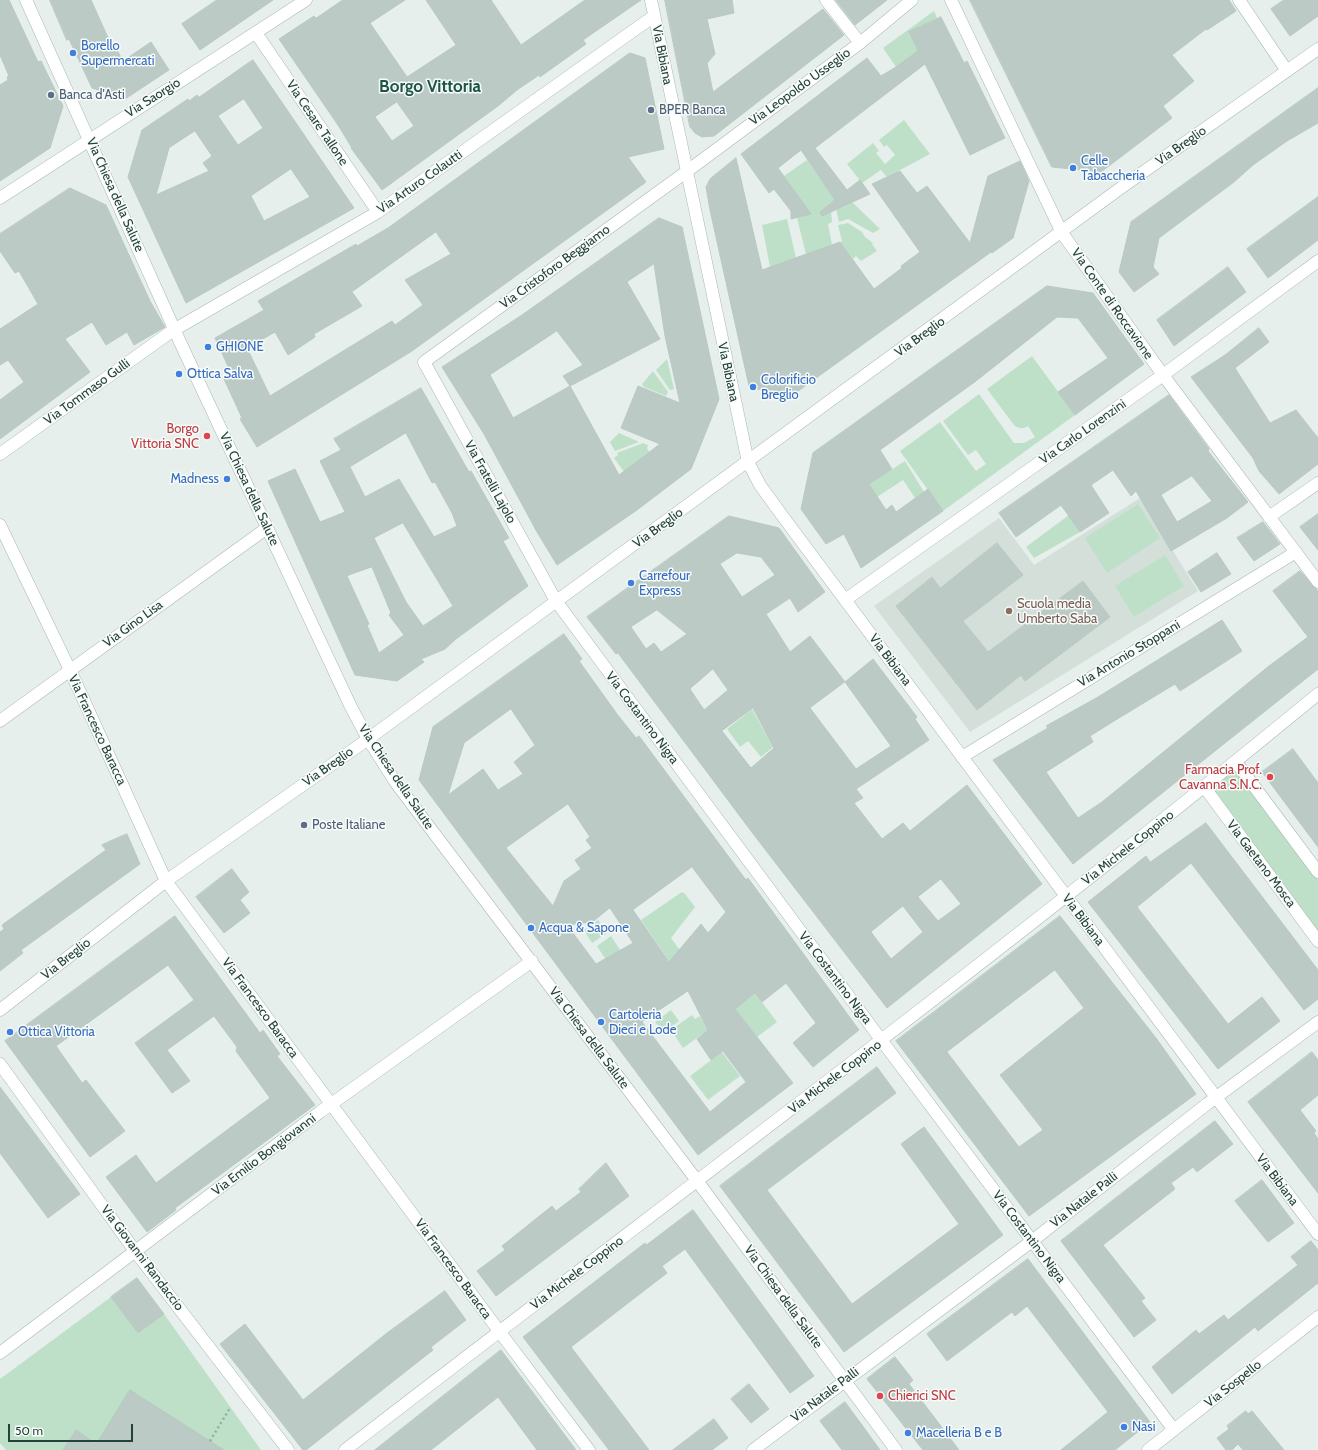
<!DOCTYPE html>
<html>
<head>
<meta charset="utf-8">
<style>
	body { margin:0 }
	#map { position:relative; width:1318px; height:1450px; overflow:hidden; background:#e6efeb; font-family:Cabin,sans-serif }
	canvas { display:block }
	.scale { position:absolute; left:8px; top:1424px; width:125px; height:18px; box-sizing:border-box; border:2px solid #24423a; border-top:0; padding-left:5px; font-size:12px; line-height:14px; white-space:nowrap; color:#24423a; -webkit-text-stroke:3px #f7fbf9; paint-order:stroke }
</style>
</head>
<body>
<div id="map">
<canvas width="1318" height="1450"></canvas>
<div class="scale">50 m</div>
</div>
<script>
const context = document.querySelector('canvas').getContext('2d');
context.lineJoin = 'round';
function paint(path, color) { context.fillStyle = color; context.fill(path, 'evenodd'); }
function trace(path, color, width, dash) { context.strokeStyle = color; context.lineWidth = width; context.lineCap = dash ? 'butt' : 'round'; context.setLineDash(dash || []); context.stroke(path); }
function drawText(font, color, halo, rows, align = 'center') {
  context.font = font + ' Cabin,sans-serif'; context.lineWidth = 3; context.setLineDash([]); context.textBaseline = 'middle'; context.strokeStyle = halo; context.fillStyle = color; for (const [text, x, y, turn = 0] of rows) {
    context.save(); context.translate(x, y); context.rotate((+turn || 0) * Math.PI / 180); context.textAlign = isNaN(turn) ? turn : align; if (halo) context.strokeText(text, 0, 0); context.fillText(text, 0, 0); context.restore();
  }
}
paint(new Path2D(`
	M 1140,498 L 1198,591 L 970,732 L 874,606 L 999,518 L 1034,565 ZM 997,543 L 1022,575 L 963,621 L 1011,682 L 977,710 L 896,606 L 932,577 L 940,588 ZM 1083,581 L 1110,617 L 1025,680 L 998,644 Z`), '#d4dfda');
paint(new Path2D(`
	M 934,11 L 937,18 L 909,33 L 924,64 L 896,67 L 883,48 Z
	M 904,120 L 930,154 L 887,177 L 881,170 L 862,183 L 847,164 L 873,143 L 879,151 L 876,153 L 885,164 L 895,155 L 887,145 L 884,147 L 879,140 Z
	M 807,160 L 841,208 L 852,202 L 880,229 L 873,233 L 848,219 L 839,222 L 836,209 L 831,210 L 832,222 L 828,224 L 832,245 L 806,254 L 797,218 L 810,214 L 784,176 Z
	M 787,219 L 796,258 L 770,267 L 762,225 Z
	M 848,223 L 862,232 L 865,237 L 873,243 L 872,244 L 877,251 L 861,261 L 856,256 L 853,259 L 840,242 L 842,241 L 838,225 Z
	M 1032,356 L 1075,415 L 943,511 L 900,451 L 940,422 L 976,471 L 986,464 L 976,450 L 968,455 L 943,421 L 979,394 L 1014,443 L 1024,443 L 1035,437 L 1028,426 C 1023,429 1019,429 1014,425 L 987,389 Z
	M 667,359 L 674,389 L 670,390 L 656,370 Z
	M 653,371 L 668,392 L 666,396 L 644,387 L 642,384 Z
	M 619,433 L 639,442 L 615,451 L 610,442 Z
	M 643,443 L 648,445 L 647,448 L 649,452 L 624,472 L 614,458 L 618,455 L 617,453 Z
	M 905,461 L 924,492 L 915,498 L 903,480 L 877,497 L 869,484 Z
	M 1138,504 L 1160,538 L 1107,573 L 1085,538 Z
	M 1069,515 L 1080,532 L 1034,558 L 1026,547 Z
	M 1165,555 L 1184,586 L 1134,617 L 1115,586 Z
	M 752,709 L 773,747 L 761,757 L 748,741 L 740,747 L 727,729 Z
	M 1236,762 L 1318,872 L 1318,941 L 1205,788 Z
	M 682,892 L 685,894 L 695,907 L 671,938 L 687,960 L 678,974 L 641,920 Z
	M 598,920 L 607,933 L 592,943 L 584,930 Z
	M 611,936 L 620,950 L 606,960 L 597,946 Z
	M 755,993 L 777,1022 L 757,1037 L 735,1009 Z
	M 671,1010 L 679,1021 L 664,1032 L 655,1022 Z
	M 692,1015 L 695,1019 L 700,1016 L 708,1030 L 683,1048 L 671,1030 Z
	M 722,1052 L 740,1076 L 708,1100 L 690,1076 Z
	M 111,1297 L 138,1333 L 164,1314 L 261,1450 L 6,1450 L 0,1443 L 0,1379 Z`), '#bfe0c8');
const building = new Path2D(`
	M 0,0 L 9,0 L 38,62 L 41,61 L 63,106 L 50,148 L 0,181 L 0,85 L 8,80 L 7,77 L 9,76 L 0,55 Z
	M 50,0 L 91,0 L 110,42 L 112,41 L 123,61 L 151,42 L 169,70 L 125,99 L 92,88 L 69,39 L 67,40 Z
	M 217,0 L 273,0 L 200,50 L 182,24 Z
	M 343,0 L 405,0 L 370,23 L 407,77 L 456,45 L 426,0 L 491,0 L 521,45 L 585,0 L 641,0 L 583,40 L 586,44 L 540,77 L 539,75 L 517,90 L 498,106 L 382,190 L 351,148 L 352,148 L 338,125 L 279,39 L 314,16 L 316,18 ZM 397,102 L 414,126 L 392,141 L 375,117 Z
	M 665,0 L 732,0 L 734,13 L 707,19 L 715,54 L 707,63 L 713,92 L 823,9 L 844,35 L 714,136 L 702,137 L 695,133 L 690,127 Z
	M 836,0 L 887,0 L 855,25 Z
	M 970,0 L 1229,0 L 1236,11 L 1207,30 L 1206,29 L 1172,55 L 1194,81 L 1163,106 L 1172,118 L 1101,172 L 1052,167 Z
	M 1284,0 L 1318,0 L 1318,16 L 1290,36 L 1271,9 Z
	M 941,17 L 964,63 L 967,61 L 1005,138 L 970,155 L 925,64 L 815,148 L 847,190 L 860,180 L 870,194 L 822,216 L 820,212 L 835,200 L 801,150 L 778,168 L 811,214 L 791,219 L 791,211 L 774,189 L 769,193 L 741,154 L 867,58 L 881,76 L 896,67 L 918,51 L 909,32 Z
	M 630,53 L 645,58 L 664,149 L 628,157 L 646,182 L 412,351 L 257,447 L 240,419 L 242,418 L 224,379 L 232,375 L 215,338 L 264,310 L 258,301 L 356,244 L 357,246 L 388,228 ZM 436,232 L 451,254 L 405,280 L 423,305 L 395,325 L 392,321 L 270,396 L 247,348 L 275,332 L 288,355 L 315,337 L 314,334 L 362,306 L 352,292 Z
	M 253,60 L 354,208 L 186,303 L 128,177 L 142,130 L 188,99 L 189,101 L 197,95 L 199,97 ZM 244,99 L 263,128 L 238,145 L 218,116 ZM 195,131 L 212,156 L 203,163 L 209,171 L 156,195 L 169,148 ZM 291,169 L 310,197 L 264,221 L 251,196 Z
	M 1318,88 L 1318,123 L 1287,141 L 1253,165 L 1234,182 L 1159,238 L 1153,267 L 1159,274 L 1134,292 L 1119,272 L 1131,222 Z
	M 736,158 L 762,270 L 840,242 L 874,289 L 902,268 L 901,266 L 920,252 L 872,184 L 900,171 L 917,193 L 927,186 L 970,243 L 988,176 L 1020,161 L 1029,181 L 1013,238 L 992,253 L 991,252 L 787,399 L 749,386 L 710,210 L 706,187 L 710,179 Z
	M 70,188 L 106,205 L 150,301 L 165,327 L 134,345 L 127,332 L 106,345 L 92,322 L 65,339 L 90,372 L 0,439 L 0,400 L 24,382 L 8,360 L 0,365 L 0,329 L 38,304 L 19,271 L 15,273 L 0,251 L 0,234 Z
	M 1318,197 L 1318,240 L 1268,278 L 1247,249 Z
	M 659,218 L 682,227 L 719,399 L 691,469 L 637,510 L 557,565 L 537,532 L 484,434 L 442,367 L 522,315 ZM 654,264 L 665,336 L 680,403 L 638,386 L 621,428 L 660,444 L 619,475 L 570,386 L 660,339 L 627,282 ZM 557,331 L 583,365 L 563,376 L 570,386 L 513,418 L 490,375 Z
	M 1228,267 L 1246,292 L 1174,346 L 1157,320 Z
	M 1047,286 L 1093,293 L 1144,364 L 1075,415 L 1058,392 L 1108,358 L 1078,318 L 1057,317 L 976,381 L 880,450 L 892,469 L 869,484 L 886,510 L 892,505 L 896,512 L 928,489 L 943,511 L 861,568 L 844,534 L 826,544 L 801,509 L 813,453 Z
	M 1259,328 L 1269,342 L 1235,368 L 1270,423 L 1296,410 L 1318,438 L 1318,464 L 1279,494 L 1259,471 L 1253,458 L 1191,377 L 1225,355 Z
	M 421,388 L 469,472 L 471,471 L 509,538 L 503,541 L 528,586 L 456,639 L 445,649 L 421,659 L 424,662 L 397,681 L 355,675 L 268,481 L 295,469 L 320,522 L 345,512 L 320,461 L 341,450 L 334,439 ZM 406,433 L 432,483 L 435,482 L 452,513 L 457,526 L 434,537 L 399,479 L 365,497 L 350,467 ZM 403,523 L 453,606 L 423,626 L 406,602 L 374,538 ZM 372,567 L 391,613 L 389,615 L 404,635 L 379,653 L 367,625 L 369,624 L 347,576 Z
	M 1169,395 L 1209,449 L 1208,451 L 1248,502 L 1227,518 L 1171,551 L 1136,491 L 1131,496 L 1113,470 L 1091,485 L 1109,513 L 1080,532 L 1061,505 L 1016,537 L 999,513 ZM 1192,476 L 1212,501 L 1177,522 L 1161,495 Z
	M 1318,514 L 1318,550 L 1300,527 Z
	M 729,516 L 779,528 L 825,592 L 798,612 L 790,598 L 766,614 L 790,652 L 810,636 L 845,682 L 873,659 L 917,717 L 915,719 L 929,740 L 856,789 L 863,798 L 854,803 L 882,839 L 903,823 L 910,831 L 967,785 L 1042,884 L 887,1008 L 751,831 L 618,653 L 616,654 L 587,617 ZM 737,553 L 761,557 L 775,575 L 742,597 L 720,564 ZM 657,610 L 687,634 L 661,652 L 654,643 L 646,649 L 631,627 ZM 713,669 L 728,690 L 704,710 L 690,689 ZM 845,682 L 891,746 L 856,769 L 810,708 ZM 753,708 L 774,748 L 751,768 L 722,731 ZM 941,879 L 961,904 L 938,921 L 918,897 ZM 903,906 L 923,932 L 891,959 L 871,932 Z
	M 1263,522 L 1280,544 L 1254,561 L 1237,538 Z
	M 997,543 L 1023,575 L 963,621 L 988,652 L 1083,581 L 1110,617 L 1025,681 L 1021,675 L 977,710 L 896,606 L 932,577 L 940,588 Z
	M 1217,553 L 1231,574 L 1201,592 L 1188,572 Z
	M 1300,571 L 1318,591 L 1318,669 L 1073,864 L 993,760 L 1048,728 L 1046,726 L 1098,697 L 1222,620 L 1242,651 L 1180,691 L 1175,684 L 1114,721 L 1090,736 L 1093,742 L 1046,772 L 1078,818 L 1102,802 L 1269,666 L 1308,637 L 1273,591 Z
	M 564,634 L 582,659 L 579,661 L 617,714 L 636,738 L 639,736 L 746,880 L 748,878 L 859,1030 L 813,1067 L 793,1043 L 816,1023 L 786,983 L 762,1002 L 755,993 L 735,1009 L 793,1083 L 698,1155 L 419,780 L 433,727 ZM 511,709 L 535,745 L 514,762 L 523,774 L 498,790 L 483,769 L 448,795 L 464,743 ZM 568,804 L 590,837 L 586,840 L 592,848 L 575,860 L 581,869 L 564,881 L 553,906 L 506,848 ZM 692,867 L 726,912 L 708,933 L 701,924 L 669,962 L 633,910 ZM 610,908 L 633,943 L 596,964 L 567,925 L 592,922 ZM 688,991 L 708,1030 L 697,1039 L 711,1060 L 723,1051 L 746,1082 L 710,1112 L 642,1022 Z
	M 1293,749 L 1318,783 L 1318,847 L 1262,772 Z
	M 1206,823 L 1318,970 L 1318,999 L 1304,1010 L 1191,863 L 1137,907 L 1228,1024 L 1262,997 L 1280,1021 L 1218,1069 L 1088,902 L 1146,856 L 1150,862 Z
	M 127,834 L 140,864 L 21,950 L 23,953 L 0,971 L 0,932 L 4,929 L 2,925 L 106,850 L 102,845 Z
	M 232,869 L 249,892 L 240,900 L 250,913 L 224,933 L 196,897 Z
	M 175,916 L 260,1033 L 263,1030 L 280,1054 L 277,1056 L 315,1105 L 175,1208 L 176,1210 L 147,1232 L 106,1177 L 136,1155 L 156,1183 L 270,1098 L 236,1051 L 237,1047 L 214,1016 L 167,1050 L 190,1081 L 172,1093 L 135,1043 L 194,1000 L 168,965 L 56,1046 L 82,1083 L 86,1080 L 125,1131 L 90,1157 L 5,1041 Z
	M 1060,916 L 1156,1038 L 1196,1094 L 1029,1216 L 896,1041 ZM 1055,970 L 1084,1008 L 1000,1075 L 1043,1130 L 1019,1147 L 947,1052 Z
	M 1312,1052 L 1318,1060 L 1318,1095 L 1300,1110 L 1316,1131 L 1314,1133 L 1318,1139 L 1318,1193 L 1248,1102 Z
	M 877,1067 L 896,1093 L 767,1190 L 852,1304 L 959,1224 L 901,1144 L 924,1127 L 1003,1235 L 844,1352 L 720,1186 Z
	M 0,1087 L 80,1194 L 48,1218 L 0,1153 Z
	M 1215,1121 L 1233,1144 L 1197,1172 L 1193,1167 L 1171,1183 L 1175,1189 L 1103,1245 L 1145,1298 L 1141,1301 L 1156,1320 L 1134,1337 L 1061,1241 Z
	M 606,1163 L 629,1196 L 496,1296 L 477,1271 L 505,1250 L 502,1246 L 552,1206 L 556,1211 L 581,1192 L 579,1189 Z
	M 1262,1180 L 1294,1223 L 1268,1242 L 1235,1201 Z
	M 693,1210 L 814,1376 L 790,1393 L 685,1249 L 662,1266 L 667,1273 L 571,1347 L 649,1450 L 609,1450 L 523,1337 L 645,1243 L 646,1245 Z
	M 1311,1241 L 1318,1250 L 1318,1283 L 1258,1331 L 1255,1327 L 1172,1394 L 1152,1367 L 1196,1330 L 1199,1334 L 1224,1315 L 1228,1320 L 1298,1265 L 1291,1257 Z
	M 1028,1259 L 1150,1422 L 1115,1450 L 1061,1450 L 1108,1412 L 1027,1306 L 1015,1316 L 1012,1312 L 947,1361 L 927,1334 Z
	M 137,1278 L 164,1314 L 138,1333 L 111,1297 Z
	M 445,1291 L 466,1320 L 431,1347 L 433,1350 L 306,1450 L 303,1450 L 220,1344 L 245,1324 L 303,1400 L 387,1333 Z
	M 501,1350 L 576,1450 L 537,1450 L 498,1397 L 431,1450 L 375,1450 Z
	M 895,1357 L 913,1380 L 909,1384 L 959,1450 L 923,1450 L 867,1379 Z
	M 749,1384 L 769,1409 L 751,1423 L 731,1399 Z
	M 130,1390 L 224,1450 L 63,1450 L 76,1430 L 96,1444 Z
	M 845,1402 L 862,1425 L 880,1450 L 842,1450 L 820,1421 Z
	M 1246,1411 L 1248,1414 L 1252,1411 L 1284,1450 L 1243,1450 L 1238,1444 L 1232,1450 L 1226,1450 L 1217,1438 L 1229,1429 L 1227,1426 Z
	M 714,1419 L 728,1438 L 712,1450 L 673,1450 Z`);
paint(building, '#bbcac4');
trace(building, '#b8c9c2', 1);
const minor = new Path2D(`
	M 26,0 L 180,342 L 351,707 L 368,739 L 396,783 L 698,1182 L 896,1450
	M 651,0 L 748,462 L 760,485 L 781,514 L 1318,1234
	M 826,0 L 860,43
	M 912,0 L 860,43 L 686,172 L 424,362 L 556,601 L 882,1041 L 1174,1430
	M 951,0 L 1062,233 L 1163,375 L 1318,582
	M 1239,0 L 1287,71
	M 256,33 L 378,212
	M 0,198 L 306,0
	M 0,454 L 172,331 L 378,212 L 654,16
	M 1269,517 L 1318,483
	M 0,525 L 70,670 L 166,881 L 499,1331 L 589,1450
	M 845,600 L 1163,375 L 1318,261
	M 0,721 L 267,528
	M 962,757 L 1296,552
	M 1236,762 L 1318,872
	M 1205,788 L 1318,941
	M 0,1010 L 166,881 L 364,742 L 1122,187 L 1318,49
	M 0,1064 L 135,1251 L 288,1450
	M 0,1353 L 320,1112 L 532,961
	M 345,1450 C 670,1199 1001,955 1318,694
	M 753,1450 L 1032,1241 L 1207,1104 L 1318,1022
	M 1148,1450 L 1318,1317`);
trace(minor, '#a8b8b2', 13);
trace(new Path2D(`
	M 210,1441 L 230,1408`), '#86b3a5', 2.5, [2, 3]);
trace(minor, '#fff', 12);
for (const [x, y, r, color] of [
	[73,53,4,"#3f7fe0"],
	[51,95,4,"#5c6f8a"],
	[651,110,4,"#5c6f8a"],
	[1073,168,4,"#3f7fe0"],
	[208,347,4,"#3f7fe0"],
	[179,374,4,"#3f7fe0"],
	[753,387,4,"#3f7fe0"],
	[207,436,4,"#e0444e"],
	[227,479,4,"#3f7fe0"],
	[631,583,4,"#3f7fe0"],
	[1009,611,4,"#8d6e63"],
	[1270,777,4,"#e0444e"],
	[304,825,4,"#5c6f8a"],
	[531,928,4,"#3f7fe0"],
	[601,1022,4,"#3f7fe0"],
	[10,1032,4,"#3f7fe0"],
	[880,1396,4,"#e0444e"],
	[1124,1427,4,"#3f7fe0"],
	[908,1433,4,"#3f7fe0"]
]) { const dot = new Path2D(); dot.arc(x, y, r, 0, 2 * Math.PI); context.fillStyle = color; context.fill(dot); trace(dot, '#f7fbf9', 1.5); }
drawText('13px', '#366cbe', '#f7fbf9', [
	["Borello",81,46],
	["Supermercati",81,61],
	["Celle",1081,161],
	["Tabaccheria",1081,176],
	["GHIONE",216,347],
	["Ottica Salva",187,374],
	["Colorificio",761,380],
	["Breglio",761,395],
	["Madness",219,479,"right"],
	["Carrefour",639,576],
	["Express",639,591],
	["Acqua & Sapone",539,928],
	["Cartoleria",609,1015],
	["Dieci e Lode",609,1030],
	["Ottica Vittoria",18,1032],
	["Nasi",1132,1427],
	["Macelleria B e B",916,1433]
], 'left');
drawText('13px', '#24423a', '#f7fbf9', [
	["Via Bibiana",662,55,79],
	["Via Leopoldo Usseglio",800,87,-36],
	["Via Saorgio",153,98,-32],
	["Via Cesare Tallone",317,123,56],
	["Via Breglio",1181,146,-35],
	["Via Arturo Colautti",420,182,-35],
	["Via Chiesa della Salute",115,195,66],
	["Via Cristoforo Beggiamo",555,267,-36],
	["Via Conte di Roccavione",1112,304,55],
	["Via Breglio",920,337,-36],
	["Via Bibiana",728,372,78],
	["Via Tommaso Gulli",87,392,-36],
	["Via Carlo Lorenzini",1083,432,-35],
	["Via Fratelli Lajolo",490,482,61],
	["Via Chiesa della Salute",249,489,65],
	["Via Breglio",658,528,-36],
	["Via Gino Lisa",133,624,-36],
	["Via Antonio Stoppani",1129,654,-31],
	["Via Bibiana",890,660,53],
	["Via Costantino Nigra",642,718,53],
	["Via Francesco Baracca",97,730,65],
	["Via Breglio",328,767,-35],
	["Via Chiesa della Salute",396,777,56],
	["Via Michele Coppino",1128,848,-38],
	["Via Gaetano Mosca",1261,864,53],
	["Via Bibiana",1083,920,53],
	["Via Breglio",66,959,-38],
	["Via Costantino Nigra",835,978,53],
	["Via Francesco Baracca",260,1008,54],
	["Via Chiesa della Salute",589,1038,53],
	["Via Michele Coppino",835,1077,-37],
	["Via Emilio Bongiovanni",264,1155,-37],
	["Via Bibiana",1277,1180,53],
	["Via Natale Palli",1084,1200,-38],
	["Via Costantino Nigra",1029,1237,53],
	["Via Giovanni Randaccio",142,1258,53],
	["Via Francesco Baracca",453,1269,54],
	["Via Michele Coppino",577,1273,-37],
	["Via Chiesa della Salute",783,1297,54],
	["Via Sospello",1233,1384,-38],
	["Via Natale Palli",825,1395,-37]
]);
drawText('13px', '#4e5e75', '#f7fbf9', [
	["Banca d'Asti",59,95],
	["BPER Banca",659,110],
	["Poste Italiane",312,825]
], 'left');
drawText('13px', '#be3a42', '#f7fbf9', [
	["Borgo",199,429],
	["Vittoria SNC",199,444],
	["Farmacia Prof.",1262,770],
	["Cavanna S.N.C.",1262,785],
	["Chierici SNC",888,1396,"left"]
], 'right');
drawText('13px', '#785e54', '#f7fbf9', [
	["Scuola media",1017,604],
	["Umberto Saba",1017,619]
], 'left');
drawText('bold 17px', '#1f5548', '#f7fbf9', [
	["Borgo Vittoria",430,87]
]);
</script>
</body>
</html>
